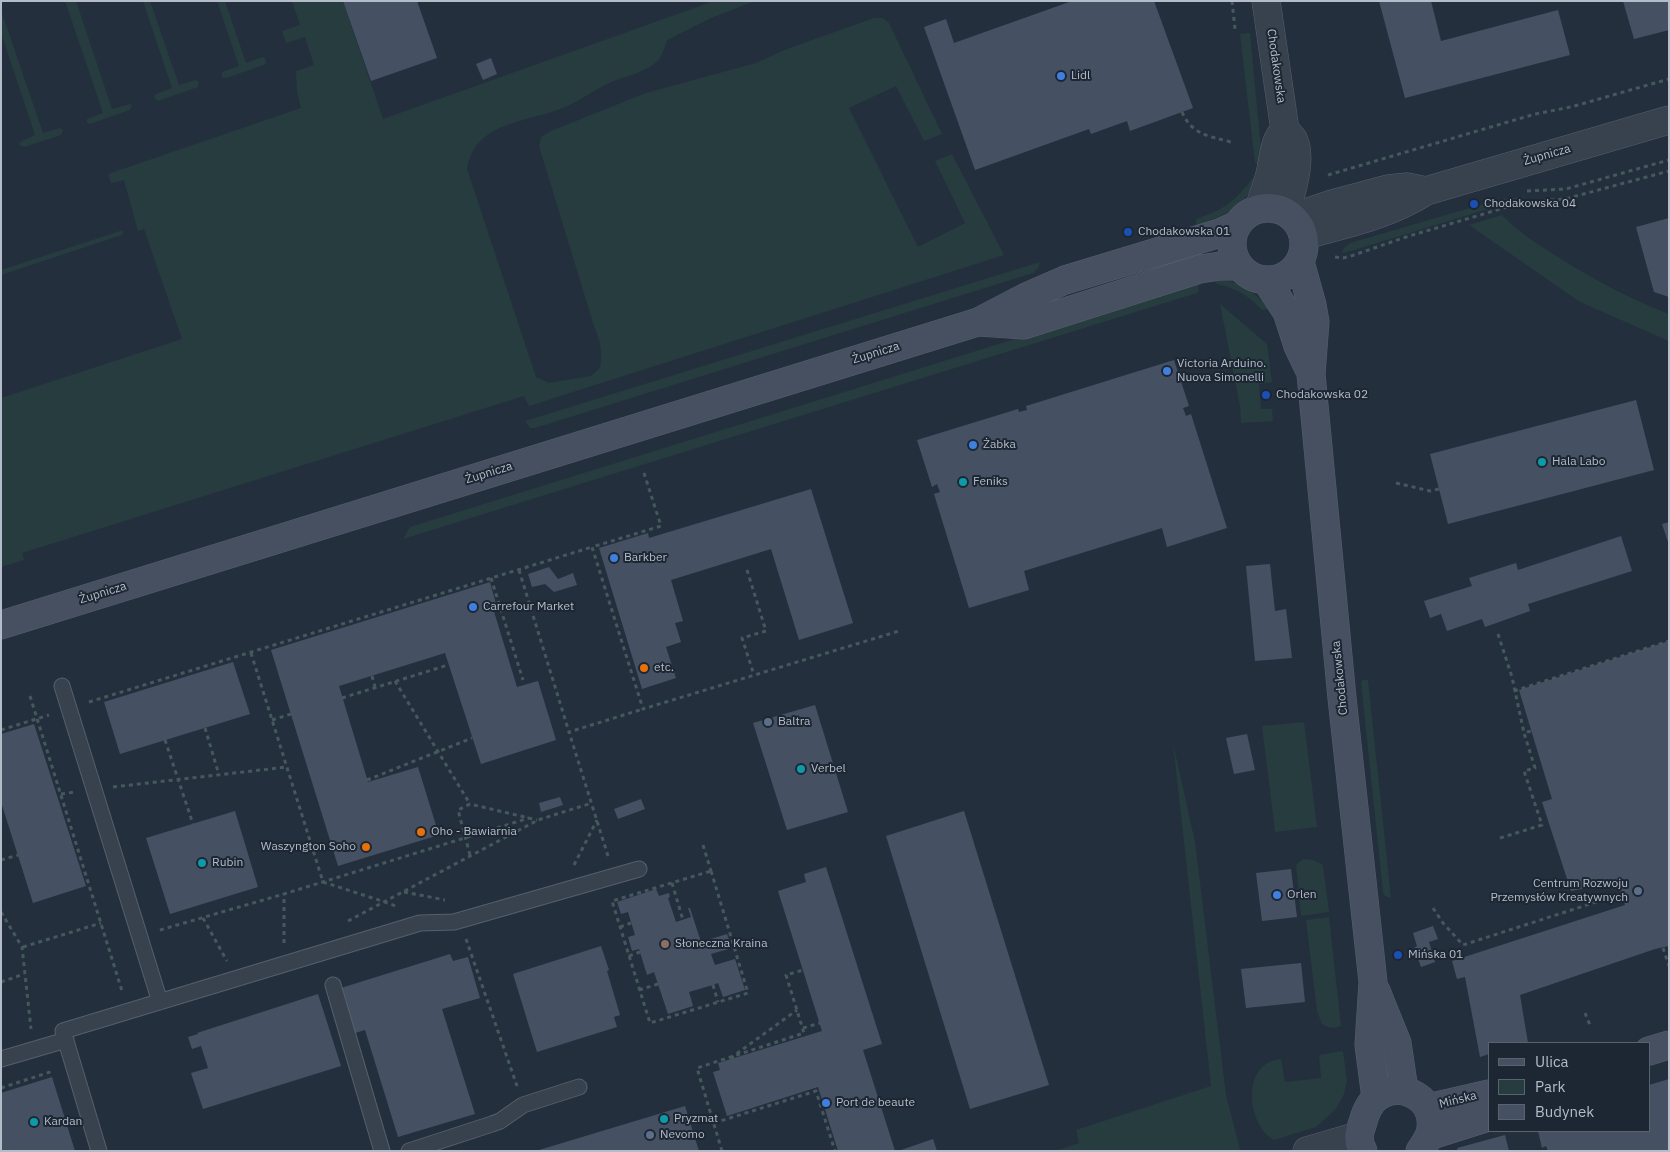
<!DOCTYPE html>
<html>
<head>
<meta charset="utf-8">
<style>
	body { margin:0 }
	#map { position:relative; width:1670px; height:1152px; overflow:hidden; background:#242f3e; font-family:"IBM Plex Sans",sans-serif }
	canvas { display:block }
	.frame { position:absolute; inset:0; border:2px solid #b4bcc9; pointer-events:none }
	.legend { position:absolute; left:1488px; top:1042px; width:162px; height:90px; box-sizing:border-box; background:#1d2633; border:1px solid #59626f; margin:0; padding:6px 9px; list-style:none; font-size:15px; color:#b4bcc9 }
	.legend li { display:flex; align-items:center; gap:10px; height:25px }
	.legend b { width:25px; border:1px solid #59626f }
</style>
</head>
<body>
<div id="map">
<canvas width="1670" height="1152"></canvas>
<div class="frame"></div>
<ul class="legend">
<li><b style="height:6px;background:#465061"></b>Ulica</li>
<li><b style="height:14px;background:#263c3f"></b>Park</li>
<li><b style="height:14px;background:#455162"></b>Budynek</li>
</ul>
</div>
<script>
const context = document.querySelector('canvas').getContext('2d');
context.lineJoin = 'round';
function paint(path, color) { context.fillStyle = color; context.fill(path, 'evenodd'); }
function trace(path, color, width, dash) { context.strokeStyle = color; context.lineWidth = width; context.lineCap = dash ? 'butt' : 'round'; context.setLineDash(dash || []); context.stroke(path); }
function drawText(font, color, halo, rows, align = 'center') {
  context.font = font + ' "IBM Plex Sans",sans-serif'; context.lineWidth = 4; context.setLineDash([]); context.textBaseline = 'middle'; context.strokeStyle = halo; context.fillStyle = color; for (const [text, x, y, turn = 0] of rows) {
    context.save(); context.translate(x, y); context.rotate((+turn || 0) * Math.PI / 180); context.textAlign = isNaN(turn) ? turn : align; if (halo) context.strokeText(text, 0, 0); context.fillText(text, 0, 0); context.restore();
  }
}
paint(new Path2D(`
	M 65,1 L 76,1 L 112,109 L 130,104 L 132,106 L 130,110 L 90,124 L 87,122 L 87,119 L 103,113 Z
	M 143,1 L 150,1 L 179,85 L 196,80 L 199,82 L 198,87 L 158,101 L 154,98 L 156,94 L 172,88 Z
	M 217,1 L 225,1 L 246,63 L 263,57 L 265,58 L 266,63 L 264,65 L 226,78 L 222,77 L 222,72 L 239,66 Z
	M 292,1 L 343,1 L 383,119 L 714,1 L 755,1 L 711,18 L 667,40 C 665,46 663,53 660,58 C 649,72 625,76 609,83 C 594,90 580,101 565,107 C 529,123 475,120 467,169 L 536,377 L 549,383 L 591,376 L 600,368 C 603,350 600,341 593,323 L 539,146 L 541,137 L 551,131 L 646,93 L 756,63 L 787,49 L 874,18 L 883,18 L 889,23 L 942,134 L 924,141 L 896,86 L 849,108 L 918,247 L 965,223 L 935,161 L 952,154 L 1004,255 L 529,406 L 524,396 L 22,553 L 24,560 L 1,567 L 1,398 L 182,339 L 144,229 L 138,231 L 124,180 L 111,183 L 108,174 L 301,108 L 297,92 L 296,71 L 314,65 L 305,37 L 286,43 L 282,31 L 300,25 Z
	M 1,10 L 43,133 L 60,128 L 63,130 L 61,135 L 24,147 L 19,145 L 20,142 L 35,135 L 1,33 Z
	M 1250,33 L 1262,160 L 1262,165 L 1255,163 L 1240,34 Z
	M 1253,178 L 1259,179 C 1245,204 1224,218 1196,225 L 1196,219 C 1225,209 1234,202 1253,178 Z
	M 1527,197 L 1351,251 L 1342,253 L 1344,248 L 1350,243 L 1501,199 Z
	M 1502,215 C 1518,232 1539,245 1558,257 C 1593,279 1630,299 1669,314 L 1669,341 L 1580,302 L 1469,225 Z
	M 123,230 L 122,235 L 1,275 L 1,270 Z
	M 1040,262 L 1038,268 L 1033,273 L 535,428 L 530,428 L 525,421 Z
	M 1213,279 C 1237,280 1254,290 1269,309 L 1262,310 C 1249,296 1236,288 1217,284 Z
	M 1198,282 L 1199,289 L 1197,293 L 403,539 L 410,527 Z
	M 1220,304 L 1267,344 L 1272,382 L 1259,384 L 1261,409 L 1272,409 L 1273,421 L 1241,423 L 1240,406 Z
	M 1363,680 L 1368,680 L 1391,898 L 1385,896 L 1383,892 L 1361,682 Z
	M 1304,722 L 1317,827 L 1275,832 L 1262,726 Z
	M 1173,743 L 1195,842 L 1226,1095 L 1240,1149 L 1235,1151 L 1055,1151 L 1079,1143 L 1076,1130 L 1211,1086 Z
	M 1303,859 L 1313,860 L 1323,865 L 1329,912 L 1301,916 L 1296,865 Z
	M 1329,917 L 1341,1026 C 1333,1029 1329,1028 1322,1024 L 1317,1011 L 1306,920 Z
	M 1343,1051 L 1347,1081 L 1344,1094 L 1336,1109 L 1316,1127 L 1274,1140 C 1251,1128 1242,1080 1266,1064 C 1270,1061 1277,1060 1281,1059 L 1285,1082 L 1321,1078 L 1319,1055 Z`), '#263c3f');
paint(new Path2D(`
	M 343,1 L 417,1 L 437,58 L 371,81 Z
	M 1072,1 L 1154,1 L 1193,108 L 1130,131 L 1127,121 L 1091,134 L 1089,129 L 975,170 L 924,27 L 946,19 L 954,43 Z
	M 1379,1 L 1431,1 L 1441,41 L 1558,10 L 1570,55 L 1405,98 Z
	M 1623,1 L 1669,1 L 1669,30 L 1634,39 Z
	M 491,58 L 497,74 L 483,80 L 476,64 Z
	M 1669,218 L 1669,297 L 1654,292 L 1636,227 Z
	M 1174,360 L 1189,406 L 1183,408 L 1186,416 L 1191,414 L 1227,528 L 1167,547 L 1162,528 L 1024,571 L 1029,590 L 969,608 L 934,494 L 940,492 L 937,484 L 932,487 L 917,440 L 1018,409 L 1019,412 L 1027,410 L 1026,406 Z
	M 1636,400 L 1654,470 L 1448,524 L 1430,454 Z
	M 811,489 L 853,623 L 799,640 L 771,549 L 671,580 L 683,621 L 675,623 L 681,642 L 666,647 L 676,678 L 642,689 L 599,548 L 648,533 L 649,538 Z
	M 1669,522 L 1669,542 L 1668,542 L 1662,524 Z
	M 1621,536 L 1632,571 L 1528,604 L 1530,611 L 1485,627 L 1482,619 L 1447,631 L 1441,614 L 1430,618 L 1424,601 L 1472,586 L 1469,578 L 1516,563 L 1518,570 Z
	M 1270,564 L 1275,611 L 1286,609 L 1292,658 L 1255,661 L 1246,566 Z
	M 549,567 L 558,579 L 573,573 L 577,585 L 554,592 L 545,584 L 532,587 L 528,574 Z
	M 490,582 L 496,604 L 492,605 L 517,687 L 538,681 L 556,740 L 481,764 L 445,653 L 339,686 L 368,782 L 418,767 L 439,835 L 338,866 L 271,650 Z
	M 1669,641 L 1669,946 L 1655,949 L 1520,995 L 1528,1043 L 1489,1043 L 1489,1054 L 1480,1057 L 1465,977 L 1457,979 L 1452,961 L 1625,905 L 1617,882 L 1571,891 L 1542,802 L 1552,799 L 1519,690 Z
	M 233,662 L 250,714 L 120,754 L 104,702 Z
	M 815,705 L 848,812 L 787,830 L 753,723 Z
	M 34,724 L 86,886 L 33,903 L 1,802 L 1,734 Z
	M 1247,734 L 1255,770 L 1234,774 L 1226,738 Z
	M 560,797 L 563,805 L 541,812 L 539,803 Z
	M 641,799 L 645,809 L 618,819 L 614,809 Z
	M 235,811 L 258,887 L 170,914 L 146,838 Z
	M 964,811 L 1049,1085 L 970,1109 L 886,836 Z
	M 826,867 L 882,1044 L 863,1050 L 895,1151 L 838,1151 L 818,1087 L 727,1116 L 713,1072 L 720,1070 L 718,1063 L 822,1031 L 778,891 L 806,882 L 804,874 Z
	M 1291,869 L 1297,917 L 1262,921 L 1256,873 Z
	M 656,889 L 659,896 L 669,893 L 670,897 L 668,898 L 676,922 L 691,917 L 688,908 L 690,908 L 701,942 L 727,934 L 732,948 L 711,954 L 715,965 L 735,959 L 745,990 L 723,997 L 718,983 L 713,985 L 689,992 L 693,1006 L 668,1014 L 654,972 L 647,975 L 639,949 L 632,951 L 628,937 L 635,935 L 628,912 L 621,914 L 617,902 Z
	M 1433,926 L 1438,939 L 1429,942 L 1435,962 L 1421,967 L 1414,948 L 1417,946 L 1413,933 Z
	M 601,946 L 609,970 L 607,971 L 620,1015 L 614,1017 L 617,1027 L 537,1052 L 513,974 Z
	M 450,954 L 453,961 L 468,957 L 480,998 L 442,1009 L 475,1114 L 398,1137 L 365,1030 L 355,1033 L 341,988 Z
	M 1301,963 L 1305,1002 L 1246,1008 L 1241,969 Z
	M 318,994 L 341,1066 L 203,1109 L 191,1073 L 208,1068 L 201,1046 L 192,1049 L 188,1037 L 198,1034 L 197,1033 Z
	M 52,1077 L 75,1151 L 1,1151 L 1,1093 Z
	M 1669,1079 L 1669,1151 L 1548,1151 L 1546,1146 L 1542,1148 L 1538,1131 L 1649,1131 L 1649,1085 Z
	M 685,1106 L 699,1151 L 539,1151 L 539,1150 Z
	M 1505,1135 L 1509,1151 L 1458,1151 L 1457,1148 Z
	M 933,1139 L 937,1151 L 901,1151 L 901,1150 Z`), '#455162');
const lane = new Path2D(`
	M 62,686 L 160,1002
	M 333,985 L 382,1151
	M 1,1059 L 66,1040
	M 99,1151 L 63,1031 L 420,923 L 454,922 L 639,869
	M 409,1151 L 492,1124 L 500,1121 L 523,1105 L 579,1087`);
const street = new Path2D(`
	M 1266,1 L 1285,130 C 1287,133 1291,136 1293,139 C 1303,157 1291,193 1286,212
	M 1259,208 C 1263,197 1267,186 1270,174 C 1274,159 1273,141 1285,130
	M 1294,217 L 1332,204 L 1388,189 L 1407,187 L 1426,191
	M 1303,236 C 1347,223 1387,216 1426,191 L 1669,120
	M 1307,1151 L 1358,1136`);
const secondary = new Path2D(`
	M1232 244a36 36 0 1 1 72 0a36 36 0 1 1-72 0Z
	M 1300,262 L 1312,305 L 1315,322 L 1311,374 L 1342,698 L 1373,982 L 1369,1045 L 1376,1098
	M 1266,280 L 1287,312 L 1298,346 L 1309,369
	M 979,322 L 1024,325 L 1200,269 L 1220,266 L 1239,266
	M 1,625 L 978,322 L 1026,297 L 1065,280 L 1220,233 L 1235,226
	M 1376,991 L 1397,1043 L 1404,1090
	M 1649,1051 L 1669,1045
	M 1428,1108 L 1489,1094
	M 1429,1136 L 1489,1117
	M 1363,1151 C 1357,1140 1359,1133 1363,1122 C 1365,1114 1368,1107 1373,1101 C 1394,1078 1435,1095 1431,1127 C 1431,1136 1425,1143 1420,1151`);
trace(lane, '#565f6c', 17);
trace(street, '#565f6c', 29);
trace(secondary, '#565f6c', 29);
trace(new Path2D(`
	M 1232,1 L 1235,29
	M 1182,112 C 1192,135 1209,136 1231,142
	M 1328,175 L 1535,114 L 1571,107 L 1669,79
	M 1527,191 L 1566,189 L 1669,160
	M 1335,257 L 1343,258 L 1351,256 L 1406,237 L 1524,202 L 1565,199 L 1669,171
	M 644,473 L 661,526 L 592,547 L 643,709 L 899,631
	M 1396,483 L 1430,491 L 1439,489
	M 519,570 L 569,732
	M 747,570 L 766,631 L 742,638 L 754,675
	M 491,578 L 523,680
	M 1498,634 L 1512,677 L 1524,733
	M 251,653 L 323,882 L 385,902 L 398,907
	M 372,676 L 375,687
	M 395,681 L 470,804
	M 1514,691 L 1669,641
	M 30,696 L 122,991
	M 342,698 L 448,665
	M 89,702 L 592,547
	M 272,720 L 291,714
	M 205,728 L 219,775
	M 1,730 L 49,715
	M 165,740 L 193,824
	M 367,780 L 472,738
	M 113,787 L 287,767
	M 61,794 L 75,792
	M 1,805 L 2,805
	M 1500,838 L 1542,825 L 1524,771 L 1535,768 L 1524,733 L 1531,731
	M 703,845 L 711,871
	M 470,855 L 458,810 L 470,804 L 537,820
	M 608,856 L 569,732 L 643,709
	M 1,860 L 18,855
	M 574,865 L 597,820
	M 711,871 L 748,993 L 650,1023 L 612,901 Z
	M 672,883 L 683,920
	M 404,892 L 445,900
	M 1433,908 L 1443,923 L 1463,945 L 1621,894
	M 1,912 L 22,947 L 31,1029
	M 203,918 L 227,961
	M 348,921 L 538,820 L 592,803
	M 620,927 L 631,923
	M 160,930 L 284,894
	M 466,939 L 517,1086
	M 284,943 L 284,894 L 529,818
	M 23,947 L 101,923
	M 1663,948 L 1669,966
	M 629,956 L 640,952
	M 1,982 L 24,974
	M 713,985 L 718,1002
	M 639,990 L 658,984
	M 1585,1013 L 1590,1025
	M 803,1028 L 820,1023
	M 733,1059 L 732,1057 L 797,1010
	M 1,1088 L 53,1071
	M 714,1123 L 816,1091 L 835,1151
	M 722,1151 L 697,1068 L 804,1033 L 786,975 L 803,970`), '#44595c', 3, [4, 4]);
trace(lane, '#38414e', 15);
trace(street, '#38414e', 28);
trace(secondary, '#465061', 28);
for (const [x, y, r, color] of [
	[1061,76,5,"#3f7fe0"],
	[1474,204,5,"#1a4fb4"],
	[1128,232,5,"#1a4fb4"],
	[1167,371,5,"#3f7fe0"],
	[1266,395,5,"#1a4fb4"],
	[973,445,5,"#3f7fe0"],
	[1542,462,5,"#0f9aa8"],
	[963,482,5,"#0f9aa8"],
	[614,558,5,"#3f7fe0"],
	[473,607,5,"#3f7fe0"],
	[644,668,5,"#e8710a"],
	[768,722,5,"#5c6f8a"],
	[801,769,5,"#0f9aa8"],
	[421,832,5,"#e8710a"],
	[366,847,5,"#e8710a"],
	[202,863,5,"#0f9aa8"],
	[1638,891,5,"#5c6f8a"],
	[1277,895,5,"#3f7fe0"],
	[665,944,5,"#8d6e63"],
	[1398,955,5,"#1a4fb4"],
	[826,1103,5,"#3f7fe0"],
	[664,1119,5,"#0f9aa8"],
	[34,1122,5,"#0f9aa8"],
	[650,1135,5,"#5c6f8a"]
]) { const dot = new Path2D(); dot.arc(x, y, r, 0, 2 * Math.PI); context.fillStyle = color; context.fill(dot); trace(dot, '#1d2633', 2); }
drawText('12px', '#b4bcc9', '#1d2633', [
	["Chodakowska",1276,66,82],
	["Żupnicza",1547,155,-16],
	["Żupnicza",876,353,-17],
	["Żupnicza",489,473,-17],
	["Żupnicza",103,593,-17],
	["Chodakowska",1340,678,-96],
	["Mińska",1458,1100,-14]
]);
drawText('12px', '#b4bcc9', '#1d2633', [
	["Lidl",1071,76],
	["Chodakowska 04",1484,204],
	["Chodakowska 01",1138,232],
	["Victoria Arduino.",1177,364],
	["Nuova Simonelli",1177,378],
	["Chodakowska 02",1276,395],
	["Żabka",983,445],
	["Hala Labo",1552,462],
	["Feniks",973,482],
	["Barkber",624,558],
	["Carrefour Market",483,607],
	["etc.",654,668],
	["Baltra",778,722],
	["Verbel",811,769],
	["Oho - Bawiarnia",431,832],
	["Waszyngton Soho",356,847,"right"],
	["Rubin",212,863],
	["Centrum Rozwoju",1628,884,"right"],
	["Przemysłów Kreatywnych",1628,898,"right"],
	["Orlen",1287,895],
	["Słoneczna Kraina",675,944],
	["Mińska 01",1408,955],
	["Port de beaute",836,1103],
	["Pryzmat",674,1119],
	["Kardan",44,1122],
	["Nevomo",660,1135]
], 'left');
</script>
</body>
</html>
